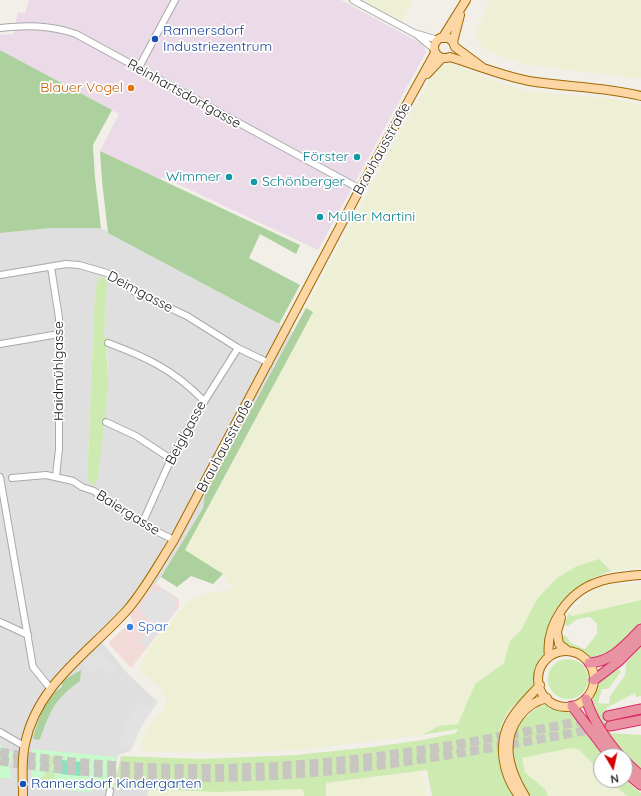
<!DOCTYPE html>
<html>
<head>
<meta charset="utf-8">
<style>
	body { margin:0 }
	#map { position:relative; width:641px; height:796px; overflow:hidden; background:#f2efe9; font-family:Quicksand,sans-serif }
	canvas { display:block }
	.north { position:absolute; left:593px; top:748px; width:40px; height:40px; box-sizing:border-box; background:#fff; border:1px solid #a7a7a7; border-radius:50%; rotate:171deg; font-size:11px; font-weight:700; line-height:16px; text-align:center; color:#222 }
	.north::after { content:''; display:block; margin:auto; width:14px; height:18px; background:#d40000; clip-path:polygon(50% 0,100% 100%,50% 72%,0 100%) }
</style>
</head>
<body>
<div id="map">
<canvas width="641" height="796"></canvas>
<div class="north">N</div>
</div>
<script>
const context = document.querySelector('canvas').getContext('2d');
context.lineJoin = 'round';
function paint(path, color) { context.fillStyle = color; context.fill(path, 'evenodd'); }
function trace(path, color, width, dash) { context.strokeStyle = color; context.lineWidth = width; context.lineCap = dash ? 'butt' : 'round'; context.setLineDash(dash || []); context.stroke(path); }
function drawText(font, color, halo, rows, align = 'center') {
  context.font = font + ' Quicksand,sans-serif'; context.lineWidth = 3.5; context.setLineDash([]); context.textBaseline = 'middle'; context.strokeStyle = halo; context.fillStyle = color; for (const [text, x, y, turn = 0] of rows) {
    context.save(); context.translate(x, y); context.rotate((+turn || 0) * Math.PI / 180); context.textAlign = isNaN(turn) ? turn : align; if (halo) context.strokeText(text, 0, 0); context.fillText(text, 0, 0); context.restore();
  }
}
paint(new Path2D(`
	M 52,228 L 101,228 L 293,332 L 206,495 L 203,508 L 161,577 L 138,605 L 102,642 L 128,674 L 158,702 L 142,725 L 130,751 L 118,755 L 111,787 L 149,790 L 147,796 L 0,796 L 0,233 ZM 107,284 L 104,338 L 107,345 L 108,376 L 98,477 L 95,486 L 87,480 L 95,291 ZM 80,681 L 61,695 L 52,708 L 40,739 L 33,739 L 37,725 L 62,687 Z`), '#e0dfdf');
paint(new Path2D(`
	M 155,583 L 179,599 L 179,607 L 131,668 L 108,643 L 133,620 L 129,615 Z`), '#f2dad9');
paint(new Path2D(`
	M 29,0 L 341,0 L 424,45 L 426,52 L 318,250 L 163,177 L 159,179 L 100,151 L 119,114 L 0,50 L 0,35 L 13,34 L 18,12 L 25,13 Z`), '#ebdbe8');
paint(new Path2D(`
	M 363,0 L 413,0 L 402,21 Z
	M 490,0 L 641,0 L 641,79 L 529,65 L 492,53 L 482,47 L 477,36 L 477,30 Z
	M 451,63 L 495,81 L 527,91 L 622,100 L 641,105 L 641,568 L 611,571 L 603,562 L 557,578 L 537,599 L 521,630 L 510,641 L 504,663 L 472,690 L 467,705 L 456,725 L 439,726 L 422,735 L 311,749 L 238,753 L 146,752 L 141,746 L 142,739 L 147,729 L 165,707 L 167,702 L 162,690 L 141,672 L 140,664 L 151,646 L 187,602 L 206,594 L 233,589 L 223,574 L 185,550 L 312,312 L 306,308 L 393,145 L 433,75 L 441,67 Z
	M 641,583 L 641,600 L 572,616 L 569,613 L 584,597 L 599,588 L 612,585 Z
	M 570,747 L 578,749 L 601,772 L 601,780 L 609,780 L 627,796 L 548,796 L 545,789 L 525,773 L 522,758 Z
	M 422,771 L 427,796 L 326,796 L 326,783 Z
	M 303,789 L 304,796 L 147,796 L 149,790 L 217,792 Z`), '#eef0d5');
paint(new Path2D(`
	M 99,276 L 109,281 L 107,284 L 104,337 L 109,339 C 104,350 108,364 108,376 C 107,410 102,444 98,477 L 95,486 L 87,481 L 95,291 Z
	M 599,559 L 611,571 C 583,580 556,598 548,627 C 545,636 547,650 544,658 C 542,661 539,664 538,668 C 536,673 538,679 536,683 C 531,692 519,700 512,707 C 490,732 496,771 513,796 L 432,796 L 427,770 L 326,783 L 326,796 L 304,796 L 303,789 L 217,792 L 113,788 L 121,756 L 200,759 L 295,755 L 372,747 L 422,740 L 456,733 L 458,729 L 422,735 L 439,726 L 458,724 L 475,684 L 504,663 L 510,641 L 521,630 L 537,599 L 557,578 L 577,566 Z
	M 641,600 L 641,626 L 605,657 L 592,658 L 579,651 L 569,648 L 563,642 L 563,636 L 566,636 L 571,643 L 585,649 L 597,634 L 597,624 L 590,617 L 578,619 L 568,626 L 564,625 L 569,613 L 572,616 Z
	M 641,646 L 641,696 L 636,697 L 635,693 L 606,708 L 611,733 L 641,735 L 641,772 C 627,758 594,723 592,703 C 591,698 596,691 598,686 C 601,679 611,671 619,669 L 621,672 L 608,689 L 602,689 L 598,703 L 609,704 L 610,696 L 625,675 L 626,663 Z
	M548 679a20 20 0 1 1 40 0a20 20 0 1 1-40 0Z
	M 545,704 L 561,711 L 572,711 L 578,717 L 604,756 L 601,756 L 601,772 L 578,749 L 570,748 L 522,758 L 525,773 L 545,789 L 548,796 L 531,796 C 507,764 503,723 545,704 Z
	M 41,755 L 55,757 L 56,760 L 53,763 L 55,775 L 53,784 L 38,780 L 43,777 L 47,770 L 41,760 Z
	M 609,780 L 625,780 L 641,793 L 641,796 L 627,796 Z`), '#cdebb0');
paint(new Path2D(`
	M 0,50 L 112,110 L 93,145 L 95,178 L 101,228 L 52,228 L 0,233 Z
	M 100,151 L 300,245 L 296,254 L 260,234 L 249,258 L 300,285 L 279,324 L 108,233 L 102,181 Z
	M 306,308 L 313,312 L 185,550 L 223,574 L 213,584 L 191,576 L 177,587 L 161,577 L 203,508 L 205,495 Z
	M 81,670 L 80,681 C 53,701 52,708 40,739 L 38,740 L 33,739 C 37,722 46,696 62,687 L 62,681 Z`), '#add19e');
paint(new Path2D(`
	M 0,745 L 13,753 L 9,767 L 12,778 L 0,778 Z
	M 32,749 L 116,757 L 109,788 L 98,786 L 90,792 L 31,787 ZM 42,754 L 55,757 L 56,760 L 53,763 L 52,771 L 55,775 L 53,784 L 38,780 L 47,773 L 41,755 Z`), '#c8facc');
paint(new Path2D(`
	M 62,760 L 82,762 L 80,776 L 61,774 Z`), '#88e0be');
paint(new Path2D(`
	M 161,588 L 176,599 L 173,603 L 177,607 L 146,647 L 138,641 L 146,634 L 153,624 L 140,612 L 142,609 L 139,607 L 153,589 L 158,592 Z
	M 100,650 L 118,670 L 112,675 L 110,672 L 107,674 L 102,666 L 94,673 L 92,670 L 89,672 L 86,668 L 84,664 Z
	M 155,699 L 158,702 L 142,725 L 132,748 L 119,745 L 126,722 L 140,701 L 149,707 Z`), '#e2e2e2');
trace(new Path2D(`
	M 0,752 C 112,771 228,773 341,761 C 431,751 519,733 608,716
	M 0,761 C 79,773 160,779 240,777 C 364,773 487,749 610,726`), '#c8c6c1', 9, [9, 4.5]);
const minor = new Path2D(`
	M 353,0 L 414,33 L 438,40
	M 0,28 C 27,25 50,25 76,34 L 360,189
	M 417,35 L 434,49
	M 138,69 L 175,0
	M 51,267 L 59,318 L 59,449 L 56,476
	M 0,275 L 66,264 L 79,265 L 107,273 L 135,292 L 187,316 L 238,348 L 269,363
	M 108,343 C 146,357 174,370 203,400
	M 0,344 L 59,334
	M 106,422 L 136,436 L 171,459
	M 0,477 L 33,667 L 50,688
	M 12,478 L 46,475 L 73,481 L 82,487 L 94,491 L 111,504 L 142,524 L 174,540
	M 142,524 L 171,459 L 190,424 L 238,348
	M 0,622 L 28,635
	M 0,732 L 24,746
	M 109,796 L 110,791`);
const major = new Path2D(`
	M 443,37 L 466,0
	M 453,42 L 460,15
	M 482,67 L 455,47 L 453,42 L 449,38 L 440,38 C 428,46 436,62 450,57 C 476,65 502,76 529,81 C 566,87 604,87 641,96
	M 427,74 L 442,58
	M 561,618 L 557,632 L 559,644 L 568,651
	M538 679a28 28 0 1 1 56 0a28 28 0 1 1-56 0Z
	M 549,657 C 545,625 568,592 598,582 C 612,577 627,576 641,575
	M 23,796 C 23,779 21,761 25,744 C 37,684 90,652 128,609 C 146,588 159,563 174,540 L 360,189 L 435,53
	M 519,796 C 503,775 497,745 510,721 C 517,708 530,696 540,685
	M 525,796 C 510,772 500,742 519,717 C 526,707 535,701 547,698`);
const highway = new Path2D(`
	M 589,663 C 612,662 626,644 641,629
	M 594,680 L 619,661 L 641,639
	M 586,699 C 593,721 605,738 620,756
	M 572,706 L 610,756
	M 608,716 L 641,709
	M 610,726 L 641,720
	M 625,761 L 641,776
	M 625,772 L 641,785`);
trace(minor, '#a9a9a9', 8);
trace(major, '#a06b00', 10);
trace(highway, '#dc2a67', 11);
trace(minor, '#fff', 6);
trace(major, '#fcd6a4', 8);
trace(highway, '#e892a2', 9);
for (const [x, y, r, color] of [
	[155,39,4,"#1a4fb4"],
	[131,88,4,"#e8710a"],
	[357,157,4,"#0f9aa8"],
	[229,177,4,"#0f9aa8"],
	[254,182,4,"#0f9aa8"],
	[320,217,4,"#0f9aa8"],
	[130,627,4,"#3f7fe0"],
	[23,784,4,"#1a4fb4"]
]) { const dot = new Path2D(); dot.arc(x, y, r, 0, 2 * Math.PI); context.fillStyle = color; context.fill(dot); trace(dot, '#fff', 1.5); }
drawText('14px', '#164399', '#fff', [
	["Rannersdorf",163,31],
	["Industriezentrum",163,47],
	["Rannersdorf Kindergarten",31,784]
], 'left');
drawText('14px', '#c56008', '#fff', [
	["Blauer Vogel",123,88]
], 'right');
drawText('14px', '#222', '#fff', [
	["Reinhartsdorfgasse",184,94,29],
	["Brauhausstraße",382,149,-61],
	["Deimgasse",140,292,28],
	["Haidmühlgasse",59,371,-90],
	["Beiglgasse",186,433,-62],
	["Brauhausstraße",225,446,-62],
	["Baiergasse",128,513,32]
]);
drawText('14px', '#0d838f', '#fff', [
	["Förster",349,157],
	["Wimmer",221,177],
	["Schönberger",262,182,"left"],
	["Müller Martini",328,217,"left"]
], 'right');
drawText('14px', '#366cbe', '#fff', [
	["Spar",138,627]
], 'left');
</script>
</body>
</html>
